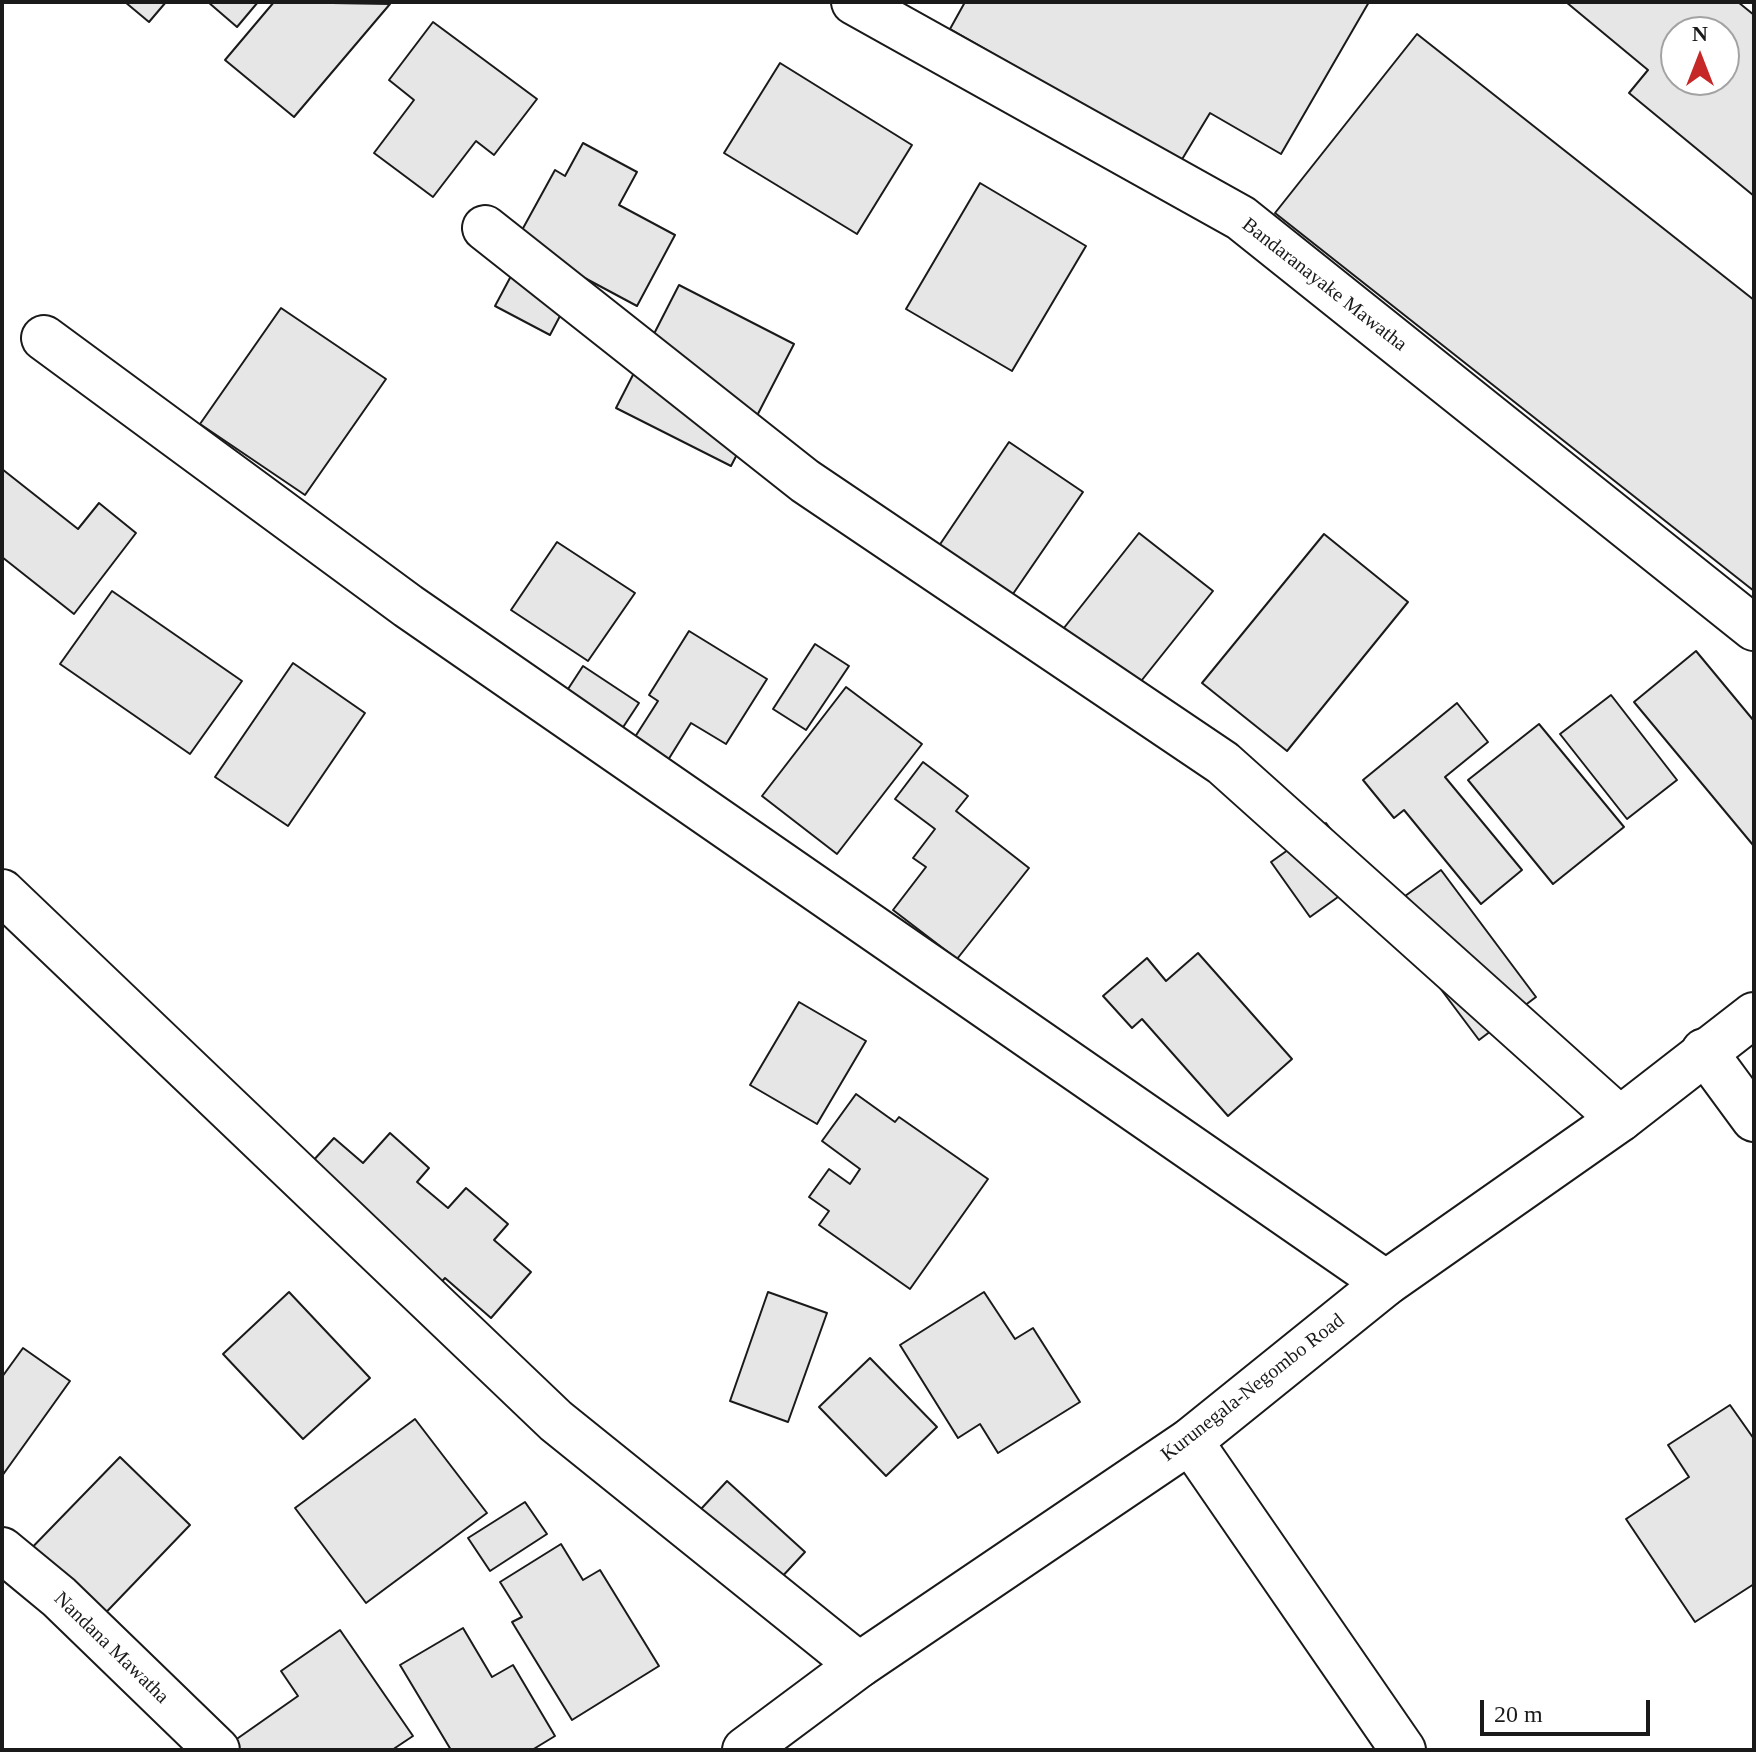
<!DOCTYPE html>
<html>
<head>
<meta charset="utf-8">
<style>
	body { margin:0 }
	#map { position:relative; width:1756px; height:1752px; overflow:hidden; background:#fff; font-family:"Times New Roman",serif }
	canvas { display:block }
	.frame { position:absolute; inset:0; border:4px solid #1a1a1a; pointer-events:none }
	.north { position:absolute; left:1660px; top:16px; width:80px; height:80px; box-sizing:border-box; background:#fff; border:2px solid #a3a3a3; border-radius:50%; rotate:0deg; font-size:22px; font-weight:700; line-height:32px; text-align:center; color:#1a1a1a }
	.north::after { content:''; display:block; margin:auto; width:28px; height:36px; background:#c62828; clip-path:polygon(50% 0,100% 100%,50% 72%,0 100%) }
	.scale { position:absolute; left:1480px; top:1700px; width:170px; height:36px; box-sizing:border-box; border:4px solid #1a1a1a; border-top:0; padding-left:10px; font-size:24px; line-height:28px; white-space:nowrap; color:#1a1a1a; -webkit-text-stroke:6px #fff; paint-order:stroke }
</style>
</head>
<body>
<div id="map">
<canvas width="1756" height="1752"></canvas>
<div class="frame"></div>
<div class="north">N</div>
<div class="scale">20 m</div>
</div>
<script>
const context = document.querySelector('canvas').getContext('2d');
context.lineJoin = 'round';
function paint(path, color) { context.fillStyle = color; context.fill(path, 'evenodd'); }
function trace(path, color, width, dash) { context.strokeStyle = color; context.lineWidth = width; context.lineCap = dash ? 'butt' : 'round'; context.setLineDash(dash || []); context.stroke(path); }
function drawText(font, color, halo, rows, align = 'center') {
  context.font = font + ' "Times New Roman",serif'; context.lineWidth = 6; context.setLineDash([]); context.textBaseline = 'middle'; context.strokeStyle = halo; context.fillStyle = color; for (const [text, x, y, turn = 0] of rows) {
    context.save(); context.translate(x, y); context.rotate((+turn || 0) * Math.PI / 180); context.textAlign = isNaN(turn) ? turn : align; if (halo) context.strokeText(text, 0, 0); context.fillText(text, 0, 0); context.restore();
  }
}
const building = new Path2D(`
	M 125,2 L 166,2 L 149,22 Z
	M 208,2 L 258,2 L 237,27 Z
	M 274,2 L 390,4 L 294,117 L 225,60 Z
	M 965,2 L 1369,2 L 1281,154 L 1210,113 L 1181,161 L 950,29 Z
	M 1566,2 L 1738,2 L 1754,15 L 1754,196 L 1629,93 L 1648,70 ZM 1676,32 L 1724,32 L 1724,80 L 1676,80 Z
	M 433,22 L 537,99 L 494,155 L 476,141 L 433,197 L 374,153 L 414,100 L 389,80 Z
	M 1417,34 L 1754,300 L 1754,591 L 1275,213 Z
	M 780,63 L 912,145 L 857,234 L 724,153 Z
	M 583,143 L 637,172 L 619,205 L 675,235 L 637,306 L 581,276 L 550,335 L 495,306 L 527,246 L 516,241 L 555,170 L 565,176 Z
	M 980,183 L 1086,246 L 1012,371 L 906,309 Z
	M 679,285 L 794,344 L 731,466 L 616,408 Z
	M 281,308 L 386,379 L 305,495 L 200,424 Z
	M 1009,442 L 1083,492 L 993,623 L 920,574 Z
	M 2,469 L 78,529 L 99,503 L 136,533 L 74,614 L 2,557 Z
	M 1139,533 L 1213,591 L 1130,695 L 1056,638 Z
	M 1324,534 L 1408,602 L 1287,751 L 1202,683 Z
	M 557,542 L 635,593 L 588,661 L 511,610 Z
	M 112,591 L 242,681 L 190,754 L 60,664 Z
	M 689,631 L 767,679 L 726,744 L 691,723 L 660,773 L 626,751 L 658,701 L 649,695 Z
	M 815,644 L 849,666 L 806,730 L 773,709 Z
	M 1696,651 L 1754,721 L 1753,845 L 1634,702 Z
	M 293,663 L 365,713 L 288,826 L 215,777 Z
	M 583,666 L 639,703 L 612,744 L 555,709 Z
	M 846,687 L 922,744 L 837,854 L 762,796 Z
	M 1611,695 L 1677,780 L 1627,819 L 1560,734 Z
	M 1457,703 L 1488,742 L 1445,777 L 1522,870 L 1481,904 L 1404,810 L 1394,818 L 1363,780 Z
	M 1539,724 L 1624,827 L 1553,884 L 1468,780 Z
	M 923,762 L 968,796 L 956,811 L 1029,868 L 957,959 L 893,910 L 926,867 L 913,858 L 935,829 L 895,799 Z
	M 1326,823 L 1366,877 L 1310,917 L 1271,862 Z
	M 1441,870 L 1536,997 L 1479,1040 L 1383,912 Z
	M 1198,953 L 1292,1059 L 1228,1116 L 1142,1019 L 1132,1028 L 1103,996 L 1147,958 L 1166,981 Z
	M 799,1002 L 866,1041 L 817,1124 L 750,1085 Z
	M 856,1094 L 895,1122 L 899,1117 L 988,1179 L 910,1289 L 819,1225 L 829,1211 L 809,1197 L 829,1169 L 850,1184 L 860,1169 L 822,1141 Z
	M 390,1133 L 429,1168 L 417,1182 L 448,1208 L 466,1188 L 508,1224 L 494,1240 L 531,1272 L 491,1318 L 445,1278 L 424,1302 L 299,1176 L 334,1138 L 363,1163 Z
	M 289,1292 L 370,1378 L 303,1439 L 223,1354 Z
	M 768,1292 L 827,1313 L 788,1422 L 730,1401 Z
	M 984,1292 L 1015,1339 L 1033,1328 L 1080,1402 L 998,1453 L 980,1424 L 958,1438 L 900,1345 Z
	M 23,1348 L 70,1381 L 2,1476 L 2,1377 Z
	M 870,1358 L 937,1427 L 886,1476 L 819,1407 Z
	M 1730,1405 L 1754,1439 L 1754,1584 L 1695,1622 L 1626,1519 L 1689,1477 L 1668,1445 Z
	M 415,1419 L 487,1513 L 366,1603 L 295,1508 Z
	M 120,1457 L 190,1525 L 91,1628 L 20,1560 Z
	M 727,1481 L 805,1552 L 766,1594 L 688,1523 Z
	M 525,1502 L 547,1534 L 490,1571 L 468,1538 Z
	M 561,1544 L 583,1580 L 600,1570 L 659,1666 L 572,1720 L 512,1622 L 522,1617 L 500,1582 Z
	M 463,1628 L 492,1677 L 513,1665 L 555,1736 L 532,1750 L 451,1750 L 400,1665 Z
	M 340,1630 L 413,1736 L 392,1750 L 236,1750 L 231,1743 L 298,1696 L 281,1671 Z`);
paint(building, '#e6e6e6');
trace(building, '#1a1a1a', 2);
const street = new Path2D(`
	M 854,2 L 1241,218 L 1754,628
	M 485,228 L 805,481 L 1223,763 L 1620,1119
	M 44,338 L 408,606 L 1386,1283
	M 2,892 L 556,1421 L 859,1665
	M 1704,1051 L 1754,1119
	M 1190,1441 L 1403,1750
	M 2,1550 L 59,1597 L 217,1750`);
const primary = new Path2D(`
	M 745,1750 L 859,1665 L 1190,1441 L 1386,1283 L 1620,1119 L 1754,1015`);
trace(street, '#1a1a1a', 48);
trace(primary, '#1a1a1a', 48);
trace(street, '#fff', 44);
trace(primary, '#fff', 44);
drawText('20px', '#1a1a1a', '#fff', [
	["Bandaranayake Mawatha",1324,285,38],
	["Kurunegala-Negombo Road",1253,1388,-38],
	["Nandana Mawatha",111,1648,44]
]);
</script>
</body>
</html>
